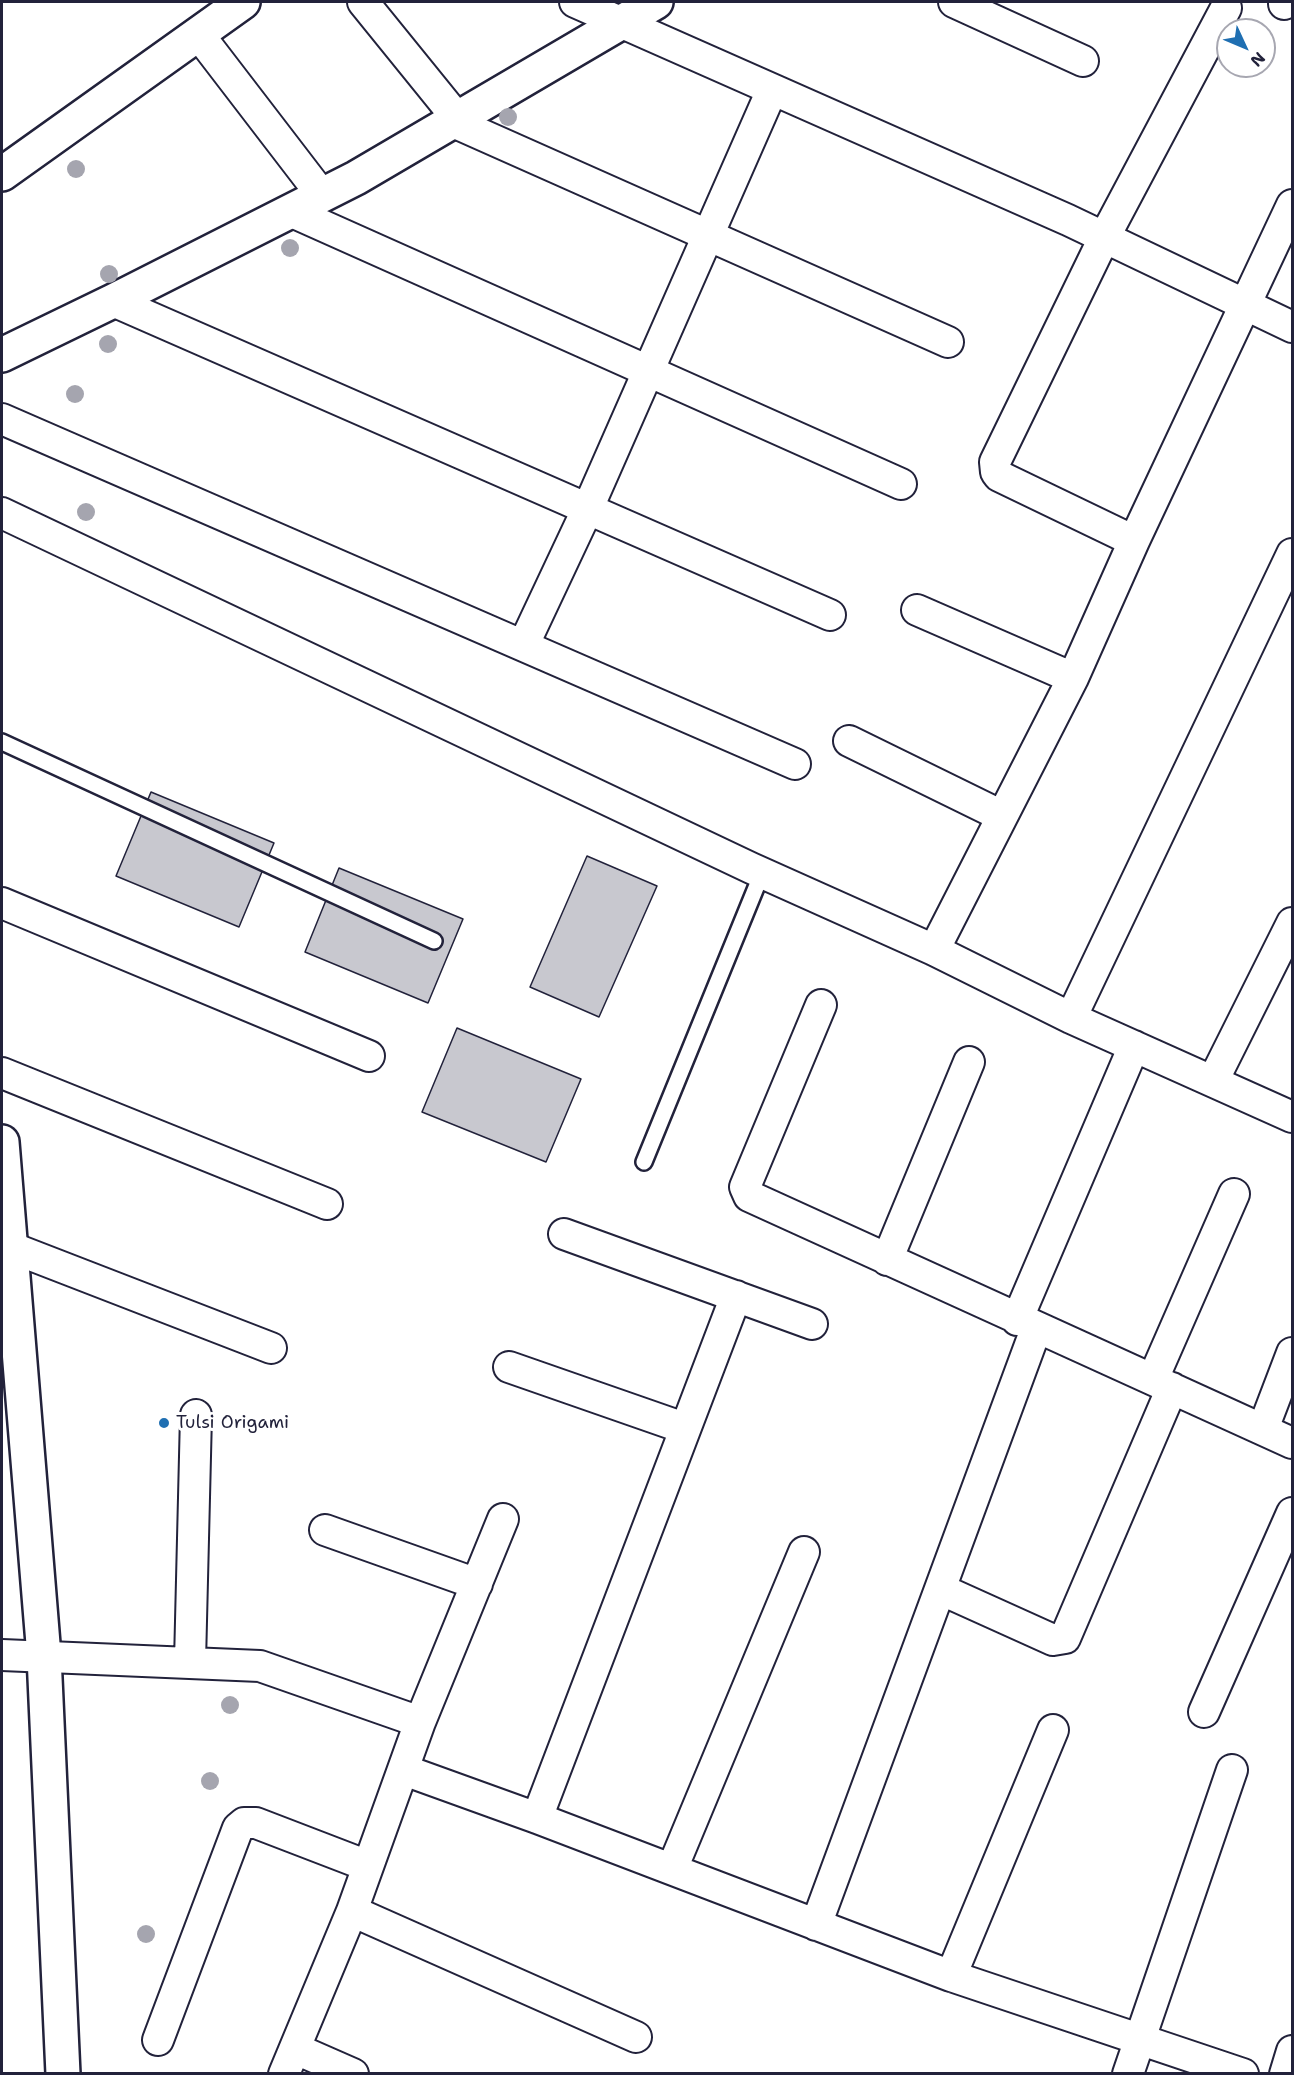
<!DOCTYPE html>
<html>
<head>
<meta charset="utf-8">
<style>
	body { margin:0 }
	#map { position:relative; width:1294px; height:2075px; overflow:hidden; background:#fff; font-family:"Shantell Sans",sans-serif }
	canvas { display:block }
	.frame { position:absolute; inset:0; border:3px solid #22223b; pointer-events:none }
	.north { position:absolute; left:1216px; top:18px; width:60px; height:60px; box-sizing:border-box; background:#fff; border:2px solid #a7a7b1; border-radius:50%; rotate:134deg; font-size:16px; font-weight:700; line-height:24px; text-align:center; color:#22223b }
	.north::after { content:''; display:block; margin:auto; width:21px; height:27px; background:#1f6fb2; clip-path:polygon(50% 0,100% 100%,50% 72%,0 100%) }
</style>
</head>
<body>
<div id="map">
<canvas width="1294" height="2075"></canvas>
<div class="frame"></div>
<div class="north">N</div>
</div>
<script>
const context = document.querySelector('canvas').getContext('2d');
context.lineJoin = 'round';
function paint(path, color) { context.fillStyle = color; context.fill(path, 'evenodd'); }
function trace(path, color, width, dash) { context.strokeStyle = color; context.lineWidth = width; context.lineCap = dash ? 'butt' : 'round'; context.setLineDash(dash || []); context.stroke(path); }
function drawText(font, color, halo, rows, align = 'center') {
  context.font = font + ' "Shantell Sans",sans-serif'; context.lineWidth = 6; context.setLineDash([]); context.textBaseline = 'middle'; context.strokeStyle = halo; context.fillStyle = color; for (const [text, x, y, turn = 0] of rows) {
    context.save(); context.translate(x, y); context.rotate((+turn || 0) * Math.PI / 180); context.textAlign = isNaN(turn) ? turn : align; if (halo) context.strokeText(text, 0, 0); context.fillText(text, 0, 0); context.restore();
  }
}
const building = new Path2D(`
	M 151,792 L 274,843 L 239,927 L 116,876 Z
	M 587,856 L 657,886 L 599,1017 L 530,987 Z
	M 339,868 L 463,919 L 428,1003 L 305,952 Z
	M 457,1028 L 581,1079 L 546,1162 L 422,1112 Z`);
paint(building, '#c8c8cf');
trace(building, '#22223b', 1.5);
const lane = new Path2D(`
	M 2,742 L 434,941
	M 644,1162 L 762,873`);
const street = new Path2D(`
	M 363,2 L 457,118
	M 575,2 L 1068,220 L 1292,327
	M 954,2 L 1083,61
	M 1284,4 L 1286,2
	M 199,35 L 321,194
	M 451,121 L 948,342
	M 290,211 L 901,484
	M 113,301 L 830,615
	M 2,419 L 795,764
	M 2,513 L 751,868 L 934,950 L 1071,1018 L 1292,1117
	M 1134,541 L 999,476 L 996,472 L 995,462 L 1104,238 L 1226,8
	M 917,610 L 1073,678
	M 524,644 L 588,508 L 772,90
	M 849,741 L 1002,816
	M 2,903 L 369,1056
	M 934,950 L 1073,678 L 1134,541 L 1292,205
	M 821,1005 L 745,1187 L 749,1196 L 1292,1443
	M 1071,1018 L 1292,554
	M 2,1073 L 327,1204
	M 1213,1081 L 1292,923
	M 564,1234 L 812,1324
	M 10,1247 L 271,1348
	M 887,1260 L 969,1062
	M 1017,1320 L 1134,1046
	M 509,1367 L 684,1428
	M 1153,1379 L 1234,1194
	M 1263,1429 L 1292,1353
	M 325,1530 L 477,1584
	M 940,1589 L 1053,1640 L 1065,1638 L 1172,1388
	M 2,1655 L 260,1666 L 420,1722
	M 190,1662 L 196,1415
	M 1204,1712 L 1292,1513
	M 404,1770 L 537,1818 L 951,1976 L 1243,2074
	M 537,1818 L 736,1296
	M 672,1869 L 804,1552
	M 352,1911 L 636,2037
	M 816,1925 L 1036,1329
	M 951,1976 L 1053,1730
	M 158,2040 L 238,1828 L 244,1823 L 256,1823 L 368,1866
	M 296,2049 L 353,2074
	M 284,2074 L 352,1911 L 420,1722 L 503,1519
	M 1128,2074 L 1232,1770
	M 1285,2074 L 1292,2051`);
const secondary = new Path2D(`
	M 2,174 L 243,2
	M 2,355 L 113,301 L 356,178 L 656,2
	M 2,1142 L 44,1656 L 63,2074`);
trace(lane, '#22223b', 20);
trace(street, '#22223b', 34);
trace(secondary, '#22223b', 38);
trace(lane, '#fff', 15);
trace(street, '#fff', 30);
trace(secondary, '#fff', 33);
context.fillStyle = '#a5a5af';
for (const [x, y] of [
	[508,117],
	[76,169],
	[290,248],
	[109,274],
	[108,344],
	[75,394],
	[86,512],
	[230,1705],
	[210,1781],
	[146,1934]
]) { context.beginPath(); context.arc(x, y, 9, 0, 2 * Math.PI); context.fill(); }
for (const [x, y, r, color] of [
	[164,1423,6,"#1f6fb2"]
]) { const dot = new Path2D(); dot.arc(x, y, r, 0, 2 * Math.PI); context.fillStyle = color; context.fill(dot); trace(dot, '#fff', 2); }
drawText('18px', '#22223b', '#fff', [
	["Tulsi Origami",176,1423]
], 'left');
</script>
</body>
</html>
